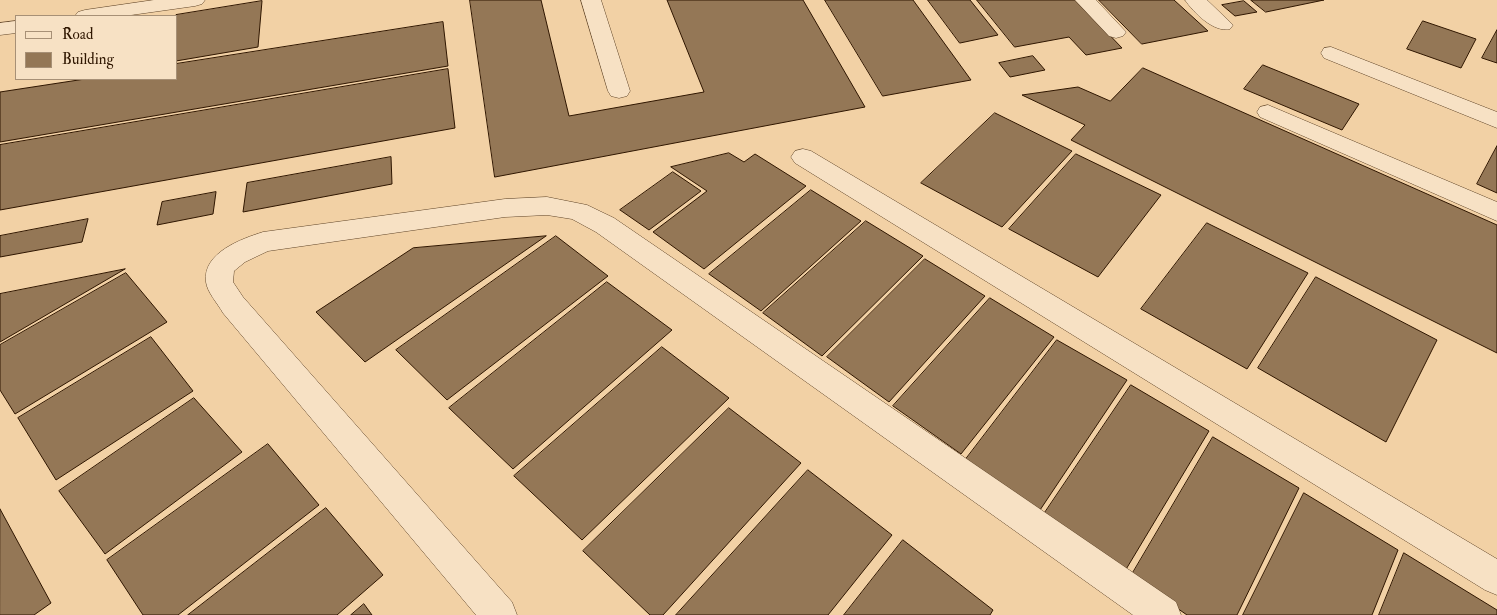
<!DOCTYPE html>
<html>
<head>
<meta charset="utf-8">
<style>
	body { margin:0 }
	#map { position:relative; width:1497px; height:615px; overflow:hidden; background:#f2d1a5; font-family:"IM FELL Double Pica",serif }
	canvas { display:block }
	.legend { position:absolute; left:15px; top:15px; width:162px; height:65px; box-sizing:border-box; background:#f7e1c4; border:1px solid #a79076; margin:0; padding:6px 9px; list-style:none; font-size:15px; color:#2f1600 }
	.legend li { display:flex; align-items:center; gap:10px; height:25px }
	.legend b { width:25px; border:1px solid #a79076 }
</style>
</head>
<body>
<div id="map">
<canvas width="1497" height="615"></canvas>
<ul class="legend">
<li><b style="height:6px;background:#f7e1c4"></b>Road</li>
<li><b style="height:14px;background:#947756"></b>Building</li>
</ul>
</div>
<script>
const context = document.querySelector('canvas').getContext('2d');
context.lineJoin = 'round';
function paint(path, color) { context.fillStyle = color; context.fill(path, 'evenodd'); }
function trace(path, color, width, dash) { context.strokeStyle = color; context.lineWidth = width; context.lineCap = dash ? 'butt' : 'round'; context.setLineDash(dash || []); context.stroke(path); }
const building = new Path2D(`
	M 470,0 L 541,0 L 569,116 L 704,92 L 667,0 L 803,0 L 865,107 L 495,177 Z
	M 825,0 L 913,0 L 971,80 L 883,96 Z
	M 928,0 L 970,0 L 998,35 L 960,43 Z
	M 977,0 L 1076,0 L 1122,48 L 1086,55 L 1069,37 L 1015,47 Z
	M 1099,0 L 1174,0 L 1208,31 L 1142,44 Z
	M 1251,0 L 1324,0 L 1266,12 Z
	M 262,1 L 258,47 L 176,61 L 176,15 Z
	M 1244,1 L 1257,12 L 1235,16 L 1222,5 Z
	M 1423,21 L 1476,39 L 1461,68 L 1407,49 Z
	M 443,22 L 448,66 L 0,142 L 0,92 L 85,79 L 176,79 L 176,64 Z
	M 1497,30 L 1497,63 L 1482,58 Z
	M 1033,56 L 1045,70 L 1010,77 L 999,63 Z
	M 1263,65 L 1359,104 L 1342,130 L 1244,89 Z
	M 1143,68 L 1497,225 L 1497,353 L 1071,140 L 1085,125 L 1022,95 L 1078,87 L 1110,101 Z
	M 448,69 L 455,128 L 0,210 L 0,145 Z
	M 995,113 L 1072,151 L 1002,227 L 921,183 Z
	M 1497,146 L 1497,193 L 1477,184 Z
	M 729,153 L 744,162 L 755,154 L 806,186 L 704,269 L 653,232 L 707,191 L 671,167 Z
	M 1076,154 L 1161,195 L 1098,277 L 1009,229 Z
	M 391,157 L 392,184 L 243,212 L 247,183 Z
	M 673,172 L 701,191 L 649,230 L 620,210 Z
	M 811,190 L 861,221 L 761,311 L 709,274 Z
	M 216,192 L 213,214 L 157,225 L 162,202 Z
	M 88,219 L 82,242 L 0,257 L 0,236 Z
	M 866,221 L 923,256 L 822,356 L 763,313 Z
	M 1207,223 L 1308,273 L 1247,369 L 1141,309 Z
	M 546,236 L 365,362 L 316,312 L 413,248 Z
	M 556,236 L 608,276 L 447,400 L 396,350 Z
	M 925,259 L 985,296 L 889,402 L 827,357 Z
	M 125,269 L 0,342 L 0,294 Z
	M 126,273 L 167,322 L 15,414 L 0,390 L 0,345 Z
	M 1316,277 L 1437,340 L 1386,442 L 1258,368 Z
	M 607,282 L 672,330 L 513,469 L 449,408 Z
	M 990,298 L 1054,337 L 961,454 L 893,406 Z
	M 151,337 L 193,391 L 56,480 L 18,418 Z
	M 1057,340 L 1127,380 L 1040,510 L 966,459 Z
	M 662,347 L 729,398 L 582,540 L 514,476 Z
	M 1131,385 L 1209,431 L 1125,571 L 1044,514 Z
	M 194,398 L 242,452 L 105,554 L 59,491 Z
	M 729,408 L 801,463 L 663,615 L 650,615 L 583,551 Z
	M 1213,437 L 1299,488 L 1237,615 L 1187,615 L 1131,576 Z
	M 268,444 L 319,505 L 178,615 L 143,615 L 107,560 Z
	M 808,470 L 892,535 L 828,615 L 676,615 Z
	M 1304,493 L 1398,550 L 1372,615 L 1243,615 Z
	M 326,508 L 383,575 L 337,615 L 188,615 Z
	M 0,509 L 51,603 L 34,615 L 0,615 Z
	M 903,540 L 993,610 L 990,615 L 844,615 Z
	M 1404,553 L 1497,610 L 1497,615 L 1379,615 Z
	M 364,604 L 372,615 L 351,615 Z`);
paint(building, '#947756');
trace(building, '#2f1600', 1);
const minor = new Path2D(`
	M 154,0 L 205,0 L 202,4 L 195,6 L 124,16 L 75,16 L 78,12 L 85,10 Z
	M 581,0 L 601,0 L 630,91 L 627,96 L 619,98 L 611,96 L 608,91 Z
	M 1075,0 L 1096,0 L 1126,32 L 1123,36 L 1116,38 L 1109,36 Z
	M 1185,0 L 1207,0 L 1233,25 L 1230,29 C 1214,33 1194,13 1185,0 Z
	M 16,21 L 16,33 L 0,35 L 0,23 Z
	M 1331,47 L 1497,112 L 1497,128 L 1324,58 L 1321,53 L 1324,48 Z
	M 1268,105 L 1497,202 L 1497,221 L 1260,117 L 1257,112 L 1260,107 Z
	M 803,149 L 811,151 L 1497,559 L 1497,595 L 1485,590 L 795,163 L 791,157 L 795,151 Z
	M 547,197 L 587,205 L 614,218 L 1176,602 L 1181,615 L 1133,615 L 596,232 L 572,219 L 547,215 L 505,217 L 268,251 L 245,262 L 234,271 L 233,282 L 243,297 L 512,602 L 517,615 L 476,615 L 223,313 C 218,304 207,292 206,282 C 202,253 241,239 263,232 L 505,199 Z`);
trace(minor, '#604529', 1);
paint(minor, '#f7e1c4');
</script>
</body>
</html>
